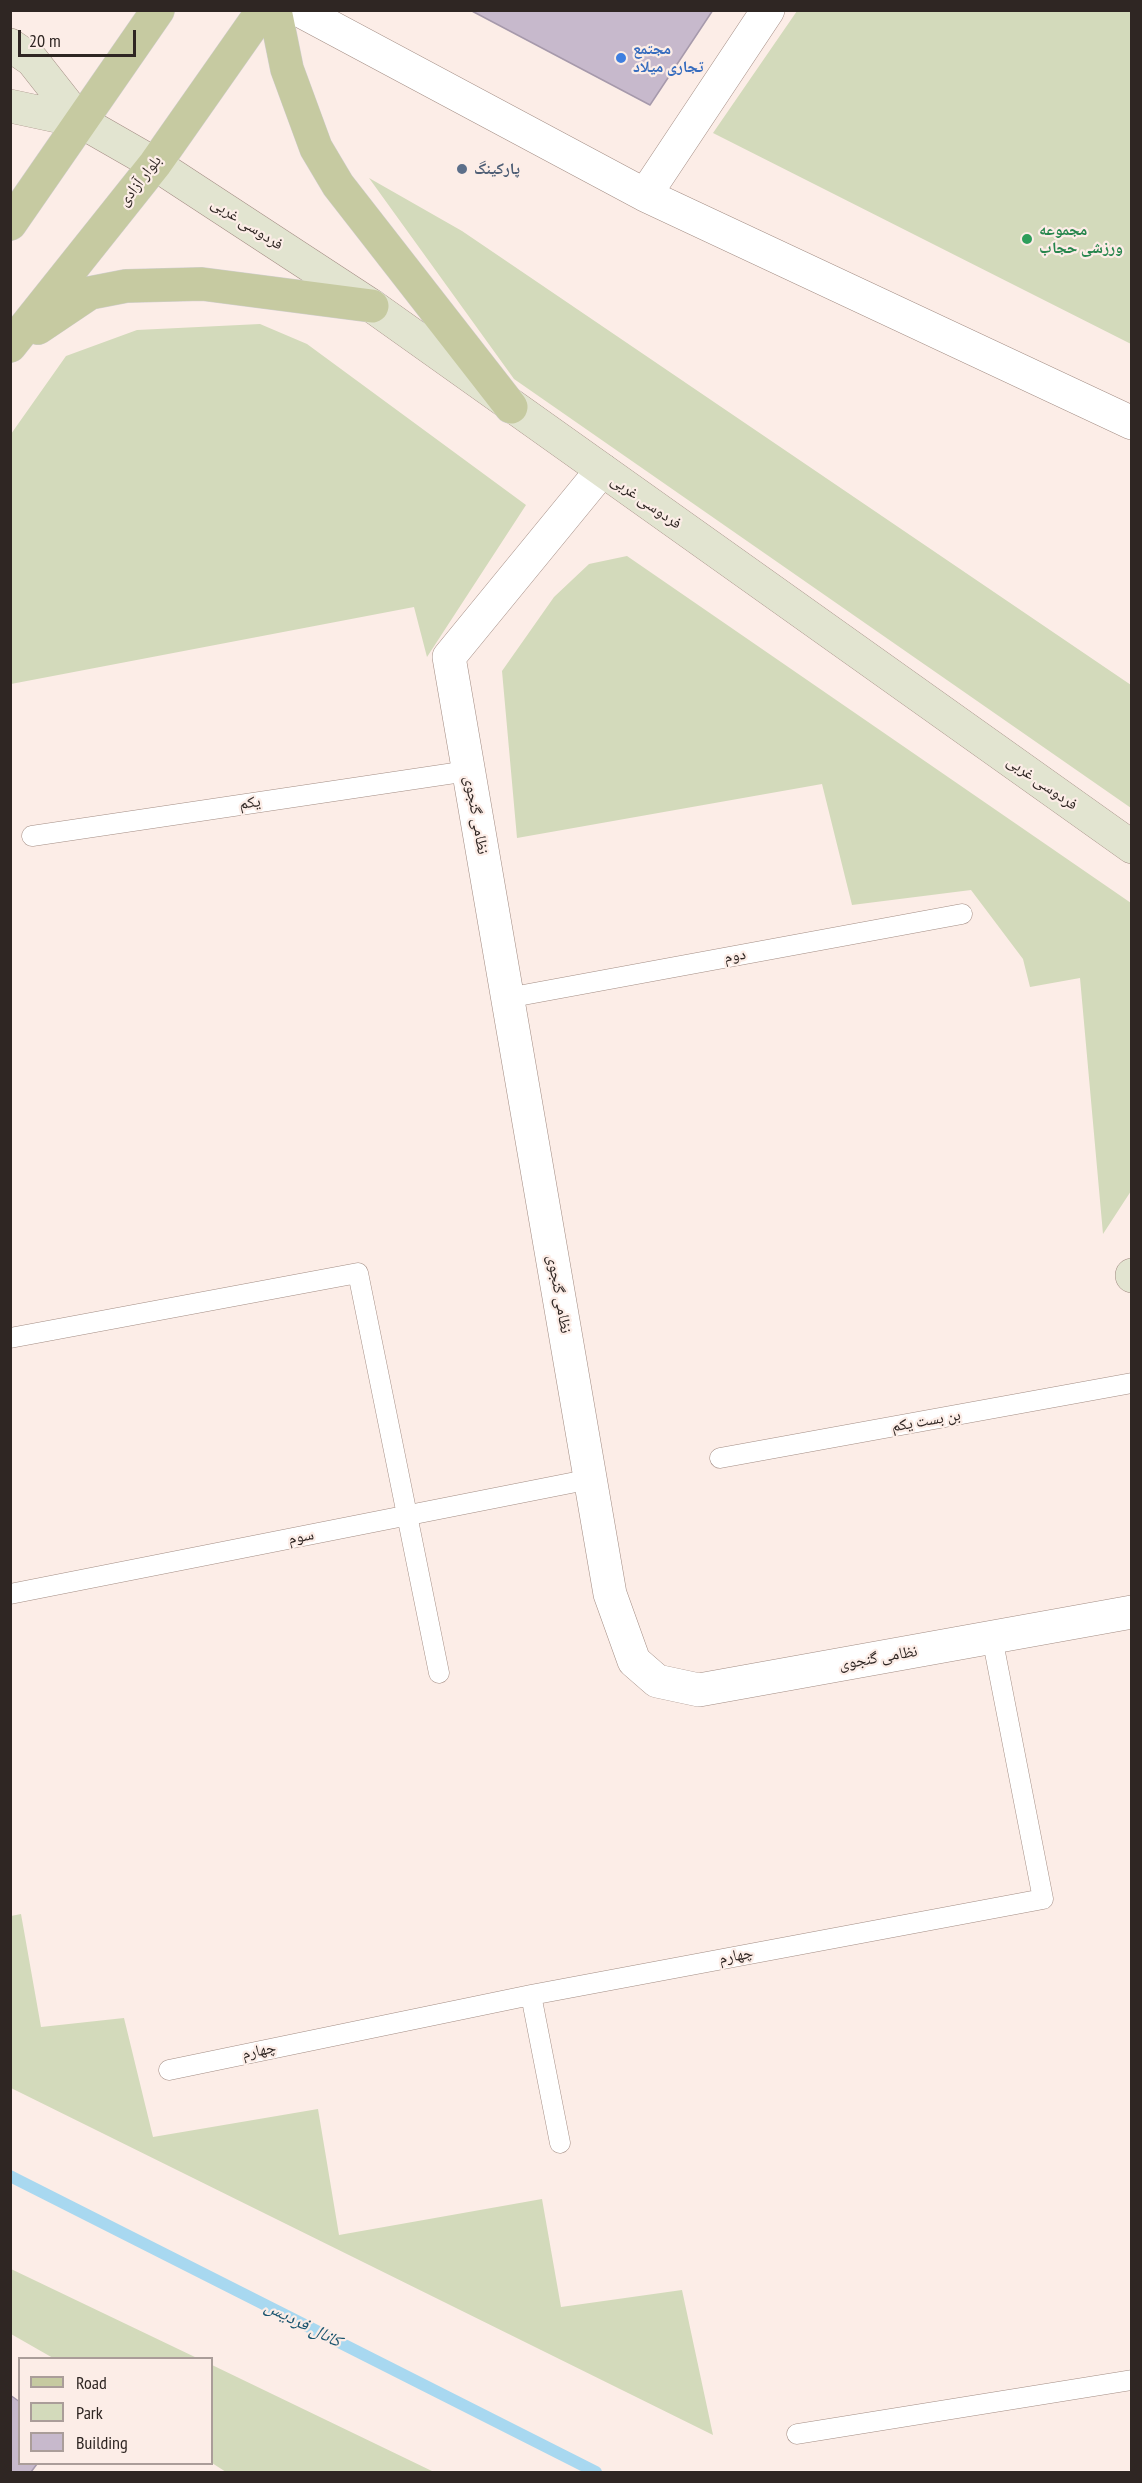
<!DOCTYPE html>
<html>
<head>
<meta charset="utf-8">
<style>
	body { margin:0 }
	#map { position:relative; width:1142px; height:2483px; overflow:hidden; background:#fcede7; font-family:"PT Sans Narrow",sans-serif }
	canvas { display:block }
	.frame { position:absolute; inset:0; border:12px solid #2f2623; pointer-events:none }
	.legend { position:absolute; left:18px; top:2357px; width:195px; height:108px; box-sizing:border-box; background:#fcede7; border:2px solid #aa9d99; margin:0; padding:8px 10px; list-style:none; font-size:18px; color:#2f2623 }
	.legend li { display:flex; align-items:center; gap:12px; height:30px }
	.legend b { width:30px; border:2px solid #aa9d99 }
	.scale { position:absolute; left:18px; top:30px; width:118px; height:27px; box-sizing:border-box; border:3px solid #2f2623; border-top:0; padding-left:8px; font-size:18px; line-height:21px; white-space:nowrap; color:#2f2623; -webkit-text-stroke:4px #fcede7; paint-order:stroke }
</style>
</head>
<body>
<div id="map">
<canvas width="1142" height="2483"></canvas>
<div class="frame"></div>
<ul class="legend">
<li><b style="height:8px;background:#c6caa1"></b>Road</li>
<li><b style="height:16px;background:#d3dabb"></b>Park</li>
<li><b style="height:16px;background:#c7b9cc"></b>Building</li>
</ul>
<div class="scale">20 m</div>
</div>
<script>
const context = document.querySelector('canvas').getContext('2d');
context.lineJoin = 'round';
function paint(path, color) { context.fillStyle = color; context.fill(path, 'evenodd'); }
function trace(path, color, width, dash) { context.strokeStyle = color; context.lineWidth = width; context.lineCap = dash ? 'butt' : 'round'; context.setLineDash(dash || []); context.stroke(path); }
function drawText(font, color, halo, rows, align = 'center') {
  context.font = font + ' "PT Sans Narrow","Noto Naskh Arabic",sans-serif'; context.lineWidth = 4.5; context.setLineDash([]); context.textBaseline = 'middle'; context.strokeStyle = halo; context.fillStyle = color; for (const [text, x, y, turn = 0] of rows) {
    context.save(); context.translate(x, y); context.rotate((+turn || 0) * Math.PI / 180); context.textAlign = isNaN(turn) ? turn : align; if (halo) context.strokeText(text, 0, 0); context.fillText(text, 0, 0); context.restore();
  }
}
paint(new Path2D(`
	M 797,11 L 1131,11 L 1131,344 L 713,133 Z
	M 369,178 L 462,231 L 1131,685 L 1131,808 L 514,379 Z
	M 260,324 L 307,344 L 526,505 L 427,657 L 414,607 L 11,684 L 11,434 L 66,356 L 137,330 Z
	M 627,556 L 1131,903 L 1131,1191 L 1103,1234 L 1080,978 L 1030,987 L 1023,959 L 971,890 L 852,905 L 822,784 L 517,838 L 502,671 L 554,597 L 589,564 Z
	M 21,1914 L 41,2027 L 124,2018 L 153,2137 L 318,2109 L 339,2235 L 542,2199 L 561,2307 L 682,2290 L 713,2435 L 11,2088 L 11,1916 Z
	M 10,2269 L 11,2269 L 197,2358 L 53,2358 L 11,2334 Z
	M 212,2365 L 434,2472 L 226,2472 L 212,2463 Z`), '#d3dabb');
trace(new Path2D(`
	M 10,2176 L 596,2472`), '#a8d8f0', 12);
const building = new Path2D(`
	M 470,10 L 713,10 L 650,105 Z
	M 10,2395 L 20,2402 L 20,2464 L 37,2464 L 31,2472 L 10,2472 Z`);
paint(building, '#c7b9cc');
trace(building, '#a699ab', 1.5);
const lane = new Path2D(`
	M 32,836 L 468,771
	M 507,998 L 962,914
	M 10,1338 L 358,1273 L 439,1673
	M 720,1458 L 1132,1383
	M 10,1594 L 591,1479
	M 531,1995 L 560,2143
	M 169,2070 L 531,1995 L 1043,1899 L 992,1637
	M 797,2434 L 1132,2380`);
const street = new Path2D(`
	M 299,10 L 645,195 L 1132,423
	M 645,195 L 768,10
	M 602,470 L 449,657 L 610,1594 L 634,1661 L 657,1681 L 699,1690 L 1132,1612`);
const secondary = new Path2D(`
	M 10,45 L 32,60 L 80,121
	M 10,106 L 80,121 L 155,164 L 372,306 L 1132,847
	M 1132,1275 L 1132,1276`);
const primary = new Path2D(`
	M 275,10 L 287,69 L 316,148 L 338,185 L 511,407
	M 10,224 L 158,10
	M 38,328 L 90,293 L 126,286 L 202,284 L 372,306
	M 10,346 L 155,164 L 263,10`);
trace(lane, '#a38d84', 21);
trace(street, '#a38d84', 34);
trace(secondary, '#a38d84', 34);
trace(primary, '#d1cfcf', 34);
trace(lane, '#fff', 20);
trace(street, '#fff', 33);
trace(secondary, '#e2e4d0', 33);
trace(primary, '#c6caa1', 33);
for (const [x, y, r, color] of [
	[621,58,6,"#3f7fe0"],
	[462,169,6,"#5c6f8a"],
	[1027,239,6,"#2e9e5b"]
]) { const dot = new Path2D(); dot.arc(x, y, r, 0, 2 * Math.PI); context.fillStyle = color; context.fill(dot); trace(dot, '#fcede7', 2); }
drawText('bold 16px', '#366cbe', '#fcede7', [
	["مجتمع",633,49],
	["تجاری میلاد",633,67]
], 'left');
drawText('bold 16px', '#4e5e75', '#fcede7', [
	["پارکینگ",474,169]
], 'left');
drawText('16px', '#2f2623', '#fcede7', [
	["بلوار آزادی",140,181,-52],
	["فردوسی غربی",247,224,33],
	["فردوسی غربی",646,502,35],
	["فردوسی غربی",1042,783,35],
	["یکم",250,803,-8],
	["نظامی گنجوی",476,815,80],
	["دوم",735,956,-10],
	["نظامی گنجوی",559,1294,80],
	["بن بست یکم",926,1421,-10],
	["سوم",301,1537,-11],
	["نظامی گنجوی",878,1658,-10],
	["چهارم",736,1956,-11],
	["چهارم",259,2051,-12]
]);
drawText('bold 16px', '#27864d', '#fcede7', [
	["مجموعه",1039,230],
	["ورزشی حجاب",1039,248]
], 'left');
drawText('italic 18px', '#1a546e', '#fcede7', [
	["کانال فردیس",303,2324,27]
]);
</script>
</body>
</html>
